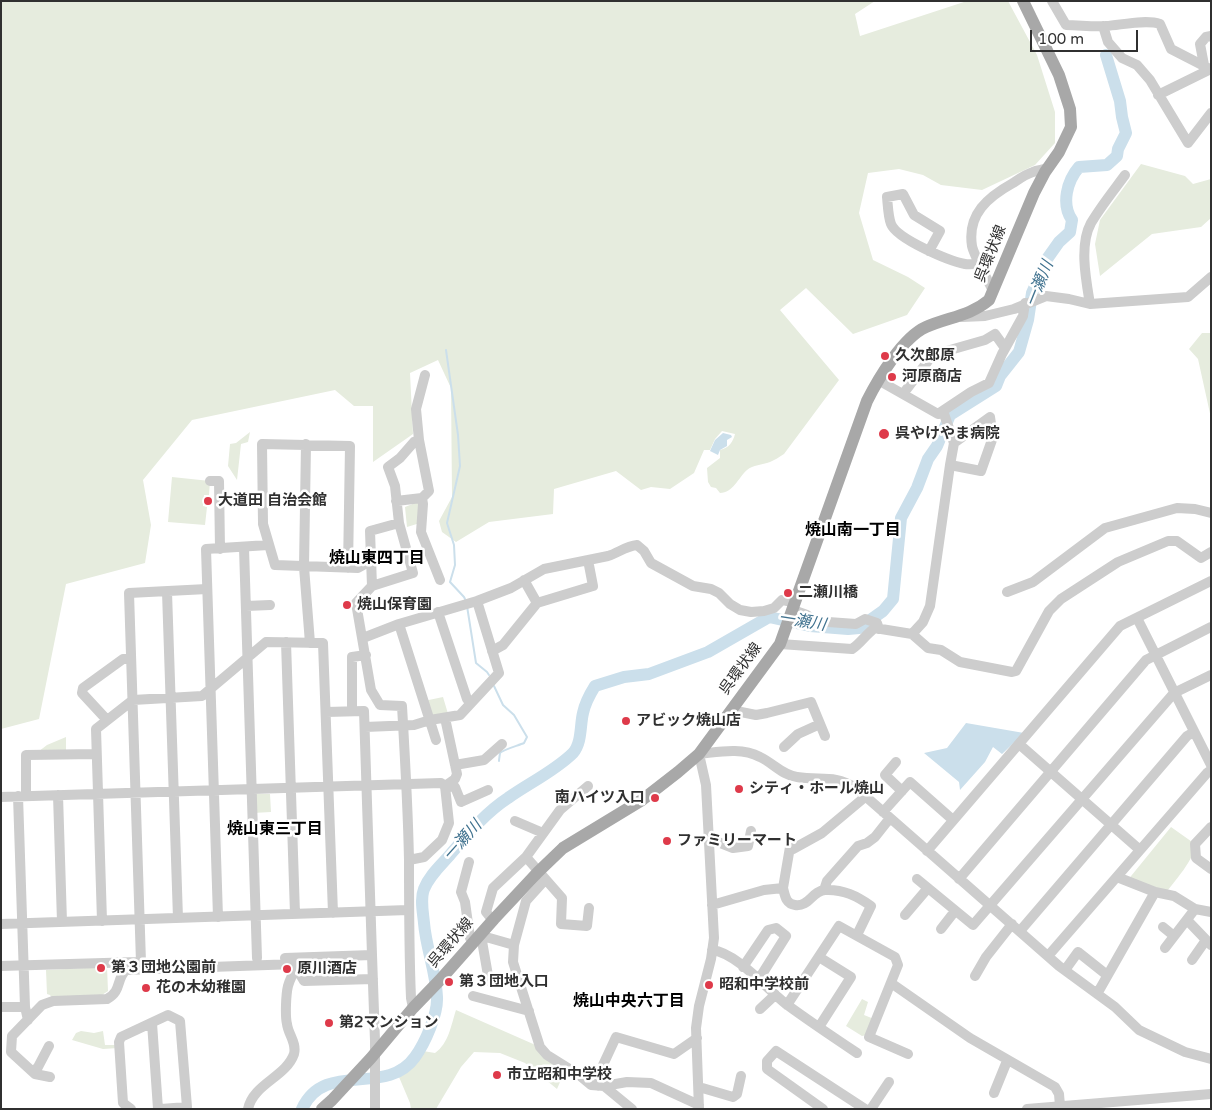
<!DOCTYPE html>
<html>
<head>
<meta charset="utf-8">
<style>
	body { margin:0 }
	#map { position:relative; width:1212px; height:1110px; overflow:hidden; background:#fff; font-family:"Varela Round",sans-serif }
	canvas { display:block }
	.frame { position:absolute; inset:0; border:2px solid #303030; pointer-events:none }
	.scale { position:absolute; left:1030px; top:30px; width:108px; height:22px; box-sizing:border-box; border:2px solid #303030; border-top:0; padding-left:6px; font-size:15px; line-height:18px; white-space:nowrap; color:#303030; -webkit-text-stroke:4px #fff; paint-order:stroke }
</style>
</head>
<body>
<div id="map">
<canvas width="1212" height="1110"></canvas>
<div class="frame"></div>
<div class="scale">100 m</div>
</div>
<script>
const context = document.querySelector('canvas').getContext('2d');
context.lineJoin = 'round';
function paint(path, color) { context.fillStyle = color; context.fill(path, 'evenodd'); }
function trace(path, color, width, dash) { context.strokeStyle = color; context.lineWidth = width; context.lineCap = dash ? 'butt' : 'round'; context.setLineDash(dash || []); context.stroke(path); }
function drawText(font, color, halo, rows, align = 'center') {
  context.font = font + ' "Varela Round","Noto Sans JP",sans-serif'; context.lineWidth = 5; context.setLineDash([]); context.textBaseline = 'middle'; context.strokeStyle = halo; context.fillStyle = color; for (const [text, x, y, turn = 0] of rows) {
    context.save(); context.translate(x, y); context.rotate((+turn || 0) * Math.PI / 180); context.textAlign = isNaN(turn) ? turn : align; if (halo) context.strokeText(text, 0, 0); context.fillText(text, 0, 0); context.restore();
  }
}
paint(new Path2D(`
	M 1,1 L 875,1 L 855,14 L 860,36 L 967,1 L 1008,1 L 1037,55 L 1055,112 L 1055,143 L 1035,165 L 982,190 L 941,185 L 923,175 L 899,169 L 868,173 L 859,213 L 873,260 L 908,277 L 925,288 L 907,315 L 853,334 L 806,288 L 780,310 L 839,380 L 784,454 C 779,457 775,460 770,462 C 762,465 753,465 747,470 C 738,478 733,493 720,493 L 716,488 L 711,487 L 708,482 L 707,468 L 720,458 L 720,450 C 729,448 733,442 735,434 L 722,431 L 715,439 L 710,450 L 704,450 L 694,473 L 670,489 L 651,487 L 641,490 L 616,471 L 554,489 L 553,514 L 489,522 L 456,542 L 442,532 L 439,521 L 452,497 L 451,388 L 438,360 L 410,373 L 413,434 L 373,462 L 373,406 L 354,406 L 335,390 L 192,420 L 143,480 L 151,525 L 145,563 L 66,584 L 39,719 L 1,729 Z
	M 1141,164 L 1185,176 L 1193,184 L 1211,179 L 1211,218 L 1201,227 L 1152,234 L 1100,276 L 1095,244 L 1100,220 Z
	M 1202,333 L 1211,333 L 1211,418 L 1198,359 L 1189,349 Z
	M 250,432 L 248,442 L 241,444 L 237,480 L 228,466 L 230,444 L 236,443 Z
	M 172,477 L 210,481 L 209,495 L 204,495 L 203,506 L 207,507 L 205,525 L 168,522 Z
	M 420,501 L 420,523 L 407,527 L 405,507 Z
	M 443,697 L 449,717 L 430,720 L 424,701 Z
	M 66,737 L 66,754 L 34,755 L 47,745 Z
	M 252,794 L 270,794 L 271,812 L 253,813 Z
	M 1171,827 L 1195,844 C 1196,858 1173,883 1165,894 L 1127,881 Z
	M 107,967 L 108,991 L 99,997 L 52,998 L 50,995 L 47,994 L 46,970 Z
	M 862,999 L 868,1002 L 864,1015 L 874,1019 L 867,1035 L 862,1036 L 846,1026 Z
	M 456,1010 L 540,1047 L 566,1068 L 557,1089 L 525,1063 L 500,1053 L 474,1052 L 461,1067 L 436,1109 L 411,1109 L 410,1103 L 399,1077 L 412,1068 L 423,1051 L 435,1053 C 449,1043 451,1025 456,1010 Z
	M 81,1031 L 94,1033 L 103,1031 L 105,1045 L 118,1045 L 118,1048 L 103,1049 L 72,1040 L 76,1033 Z`), '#e6ecde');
paint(new Path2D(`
	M 723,433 L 731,435 L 732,437 L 727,440 L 727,446 L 720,450 L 718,455 L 710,451 L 715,440 Z
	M 966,723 L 1024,733 L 1002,754 L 993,747 L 985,762 L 960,790 L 959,782 L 924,753 L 947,748 Z`), '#cbdfeb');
trace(new Path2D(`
	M 446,350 L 458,435 L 460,466 L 447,523 L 454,545 L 455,565 L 450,582 L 464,597 L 465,599
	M 467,606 L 476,663 L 487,672 L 489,675
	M 494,686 L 503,705 L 514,715 L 527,737 L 524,743 C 520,745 502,750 500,753 C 500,753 499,760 499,761`), '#cbdfeb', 2);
trace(new Path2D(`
	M 302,1109 C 325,1059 386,1098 415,1057 C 425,1043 438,1014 437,997 C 436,972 426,948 424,923 C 423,912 420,899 424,889 C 429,876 440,866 449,856 C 467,835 485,813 508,798 C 529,783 555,771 573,753 C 582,743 580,725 583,713 C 585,703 590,694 595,686 L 624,677 L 649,674 L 708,652 L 769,617 L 810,626 L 848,629 L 859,628 L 883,611 L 893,599 L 901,518 L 917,488 L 928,459 L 937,446 L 950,415 L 996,386 L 1000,376 L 1019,352 L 1028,320 L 1032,293 L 1047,259 L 1059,242 L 1070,232 L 1072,220 C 1061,204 1067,181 1079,167 L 1107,165 L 1117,156 L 1118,149 L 1126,133 L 1122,117 L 1120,101 L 1106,55`), '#cbdfeb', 12);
trace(new Path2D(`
	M 1052,1 L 1066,25 C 1079,25 1093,27 1106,26 C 1121,25 1146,19 1160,24 L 1171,49 L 1210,69
	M 1103,26 L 1108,42 L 1122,58 L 1137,65 L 1150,80 L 1188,143 L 1211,113
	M 1204,65 L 1200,44 L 1206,37 L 1211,36
	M 1158,95 L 1211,69
	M 929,251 L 940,231 L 914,215 L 903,194 L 887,197 C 888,206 888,216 891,224 C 897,239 949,261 965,264 C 970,265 975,264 980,263
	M 993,291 C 988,280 974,256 972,246 C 967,214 988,197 1013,183 C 1019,179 1026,174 1033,172 C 1038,170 1043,170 1048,168
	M 1090,304 C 1086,280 1079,245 1091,223 C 1101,206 1114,190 1125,175
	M 962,317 L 985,316 L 1014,309 L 1046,296 L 1069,299 L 1090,304 L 1188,297 L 1211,277
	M 878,380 L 938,414 L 971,392 L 989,383 L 1002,354 L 1023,316 L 1025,303
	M 903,394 L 931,357 L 936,354 L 985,340 L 995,334 L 1005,348
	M 943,411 L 954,443
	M 990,417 L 993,437 L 981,471 L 950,465 L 954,443 Z
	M 306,444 L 304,567 L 310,643
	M 210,481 L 219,481 L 220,549
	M 422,498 L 423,504 L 421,532 L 440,580
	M 396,501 L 422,498 L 429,491 L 419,440 L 416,409 L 425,375
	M 399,523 L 370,531 L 372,586 L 356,603 L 371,690 L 380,705 L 402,706 C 405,757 408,809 409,860 C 409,906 409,952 411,998 L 413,1008
	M 244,548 L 257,958
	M 348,568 L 350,446 L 262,444 L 263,524 L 275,565 L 358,568 L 367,563 L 371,564
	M 524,580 L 537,603
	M 372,586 L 413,573 L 399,523 L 395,486 L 388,467 L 400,458 L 414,442 L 419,440
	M 167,592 L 178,918
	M 1007,592 L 1033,582 L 1105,528 L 1177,508 L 1195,509 L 1211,513
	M 246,606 L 270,605
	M 793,610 L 807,615 L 814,621 L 856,624 L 865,619 L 877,623 L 879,629
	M 438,612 L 467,699 L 471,703
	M 1137,618 L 1211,765
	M 399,624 L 436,740
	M 912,634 L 923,622 L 930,606 L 950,465
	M 363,638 L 399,624 L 477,601 L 511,588 L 544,569 L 608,556 C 618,553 626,546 637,545 L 644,551 L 651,563 L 693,586 L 711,589 L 719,593 L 730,604 L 740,610 L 751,612 L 764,611 L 774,608 L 782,600 L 795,603
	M 286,642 L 295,914
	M 780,644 L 852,649 C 861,643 866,634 875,628 L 912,634 L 928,648 L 941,650 L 960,662 L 1012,672 L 1016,671 L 1049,611 L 1061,599 L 1118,562 L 1168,541 L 1177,541 L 1201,558 L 1211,552
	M 492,651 L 503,645 L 537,603 L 593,586 L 588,560
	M 731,710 L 756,715 L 767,713 L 811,702 L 825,736
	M 352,711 L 352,657 L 366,655
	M 326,712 L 364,711 L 372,955
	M 107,720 L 82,693 L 83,688 L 123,659 L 131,659
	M 365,727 L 414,725 L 430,720 L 460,715 L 499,673 L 477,601
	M 1019,744 L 1140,850
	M 784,747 L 798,734 L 820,724
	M 896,762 L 885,775 L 902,791
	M 455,765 L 484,760 L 502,744
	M 445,786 L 455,779 L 457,774 L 445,718
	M 445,786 L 455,787 L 461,802 L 488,790
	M 58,795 L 62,922
	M 18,796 L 25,1007 L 28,1020
	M 26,796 L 26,755 L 96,754
	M 1,797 L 441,783 L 445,786 L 449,823 L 442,840 L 424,857 L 409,860
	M 883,812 L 910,782 L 953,820
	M 515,821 L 543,833
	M 1211,827 L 1195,844 L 1196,858 L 1211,869
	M 708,838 L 733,848 L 748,846 L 751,831
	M 927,851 L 1120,626 L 1211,581
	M 526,857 L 562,898 L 561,924 L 587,926 L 589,908
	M 469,862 L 461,892 L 465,902 L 470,938
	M 1117,877 L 1155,892 L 1174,896 L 1195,909 L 1211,912
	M 917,879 L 973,925 L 1174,693 L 1211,675
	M 959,879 L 1146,660 L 1211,627
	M 545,880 L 526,901 L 514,945 L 513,962 L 540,1047 L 547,1055 L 579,1075 L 591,1085 L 604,1086 L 627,1082 L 651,1083 L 699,1105
	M 783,888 L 790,847 L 793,849 L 822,833 L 865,797
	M 824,890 L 827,881 L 858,846 L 867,843 L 875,837 L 890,818
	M 712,905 L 764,890 L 783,888 C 785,896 786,904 795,905 C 809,907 812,891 825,890 C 843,889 857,896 871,906 L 857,935
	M 905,915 L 928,888
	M 218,917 L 206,549 L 268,545
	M 494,919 L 490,917 L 486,912 L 493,888 L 526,857 L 560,810 L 588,786
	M 1187,920 L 1211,945
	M 102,921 L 96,729 L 133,700 L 202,696 L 266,642 L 323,643 L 333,913
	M 1,924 L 408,910
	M 1163,927 L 1174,936
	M 941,929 L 955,911
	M 1020,931 L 1187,736 L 1194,732
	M 479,935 L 514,945
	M 482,941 L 489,981
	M 1165,948 L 1195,909
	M 712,950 C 737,953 767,989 786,1004 C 809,1021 833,1037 857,1053
	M 1048,956 L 1207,773 L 1211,770
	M 819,957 L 851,977 L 819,1027
	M 285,958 L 372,955 L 375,1041 L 375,1109
	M 1192,960 L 1206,940
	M 141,962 L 129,593 L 207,589
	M 1,966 L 138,962
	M 743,967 L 768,930 L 776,928 L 786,936 L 759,979
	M 295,970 L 298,971 L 304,981 L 373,979
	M 1065,970 L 1078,952 L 1107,975
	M 975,976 L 986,957 L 1012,924
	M 891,983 L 970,1038 L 1055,1087 L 1059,1094 L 1060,1106
	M 1097,994 L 1155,892
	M 473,996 L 529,1011
	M 787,1005 L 839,926 L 895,957 L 898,965 L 869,1037 L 908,1054
	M 1,1007 L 25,1007
	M 760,1009 L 775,995
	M 152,1023 L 158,1109
	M 33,1072 L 38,1067 L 49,1046
	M 50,1077 L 35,1074 L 11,1052 L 12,1036 L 42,1005 L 53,1001 L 107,999 C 122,991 116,979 126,970 L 296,964 C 295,972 290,978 288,986 C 286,994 285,1016 287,1024 C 288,1034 297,1043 294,1054 C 286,1077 253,1084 248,1109
	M 598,1086 L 603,1065 L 616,1037 L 674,1054 L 697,1038
	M 604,1086 L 632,1109
	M 699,1087 L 733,1097 L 737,1094 L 741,1076
	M 994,1093 L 1007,1061
	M 131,1109 L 123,1103 L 119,1042 L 121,1037 L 168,1015 L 180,1021 L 187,1107 L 161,1109
	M 699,1109 L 696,1028 L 699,1006 L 711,959 L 714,938 L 706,785 L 699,754 C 719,752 741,747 760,757 C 773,763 782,775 797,777 C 821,781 833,774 856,788 L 1059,966 L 1115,1007 L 1139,1030 L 1185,1052 L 1211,1059
	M 823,1109 L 767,1069 L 767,1061 L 776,1051 L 865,1109
	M 871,1109 L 889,1082
	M 1027,1109 L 1211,1094`), '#cdcdcd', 10);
trace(new Path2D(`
	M 322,1109 L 332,1100 L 371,1058 L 413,1008 L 440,980 L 494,919 L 538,872 L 563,848 L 642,800 L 678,772 L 699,754 L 780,644 L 867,401 C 878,379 903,337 926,327 C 949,317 970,316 989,300 L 1034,193 L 1045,172 L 1059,152 L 1071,127 L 1070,109 L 1059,75 L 1023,1`), '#a8a8a8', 12);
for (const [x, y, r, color] of [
	[885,356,5,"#de3a4a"],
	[892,377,5,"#de3a4a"],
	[884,434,6,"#de3a4a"],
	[208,501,5,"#de3a4a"],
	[788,593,5,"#de3a4a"],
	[347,605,5,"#de3a4a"],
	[626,721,5,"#de3a4a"],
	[739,789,5,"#de3a4a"],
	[655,798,5,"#de3a4a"],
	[667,841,5,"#de3a4a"],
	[101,968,5,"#de3a4a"],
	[287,969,5,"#de3a4a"],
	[449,982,5,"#de3a4a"],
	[709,985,5,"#de3a4a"],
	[146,988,5,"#de3a4a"],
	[329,1023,5,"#de3a4a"],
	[497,1075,5,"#de3a4a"]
]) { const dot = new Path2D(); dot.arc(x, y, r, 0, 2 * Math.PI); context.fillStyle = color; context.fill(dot); trace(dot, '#fff', 2); }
drawText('15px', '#303030', '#fff', [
	["呉環状線",991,254,-68],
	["呉環状線",741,669,-54],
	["呉環状線",451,943,-49]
]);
drawText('bold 15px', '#303030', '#fff', [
	["久次郎原",895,356],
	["河原商店",902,377],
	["呉やけやま病院",895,434],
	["大道田 自治会館",218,501],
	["二瀬川橋",798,593],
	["焼山保育園",357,605],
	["アビック焼山店",636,721],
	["シティ・ホール焼山",749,789],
	["南ハイツ入口",645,798,"right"],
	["ファミリーマート",677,841],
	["第３団地公園前",111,968],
	["原川酒店",297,969],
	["第３団地入口",459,982],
	["昭和中学校前",719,985],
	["花の木幼稚園",156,988],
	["第2マンション",339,1023],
	["市立昭和中学校",507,1075]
], 'left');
drawText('italic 16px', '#40728f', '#fff', [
	["一瀬川",1040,284,-68],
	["一瀬川",802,622,9],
	["一瀬川",463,841,-48]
]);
drawText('bold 16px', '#000', '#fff', [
	["焼山南一丁目",853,531],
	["焼山東四丁目",377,559],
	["焼山東三丁目",275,830],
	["焼山中央六丁目",629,1002]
]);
</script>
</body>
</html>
